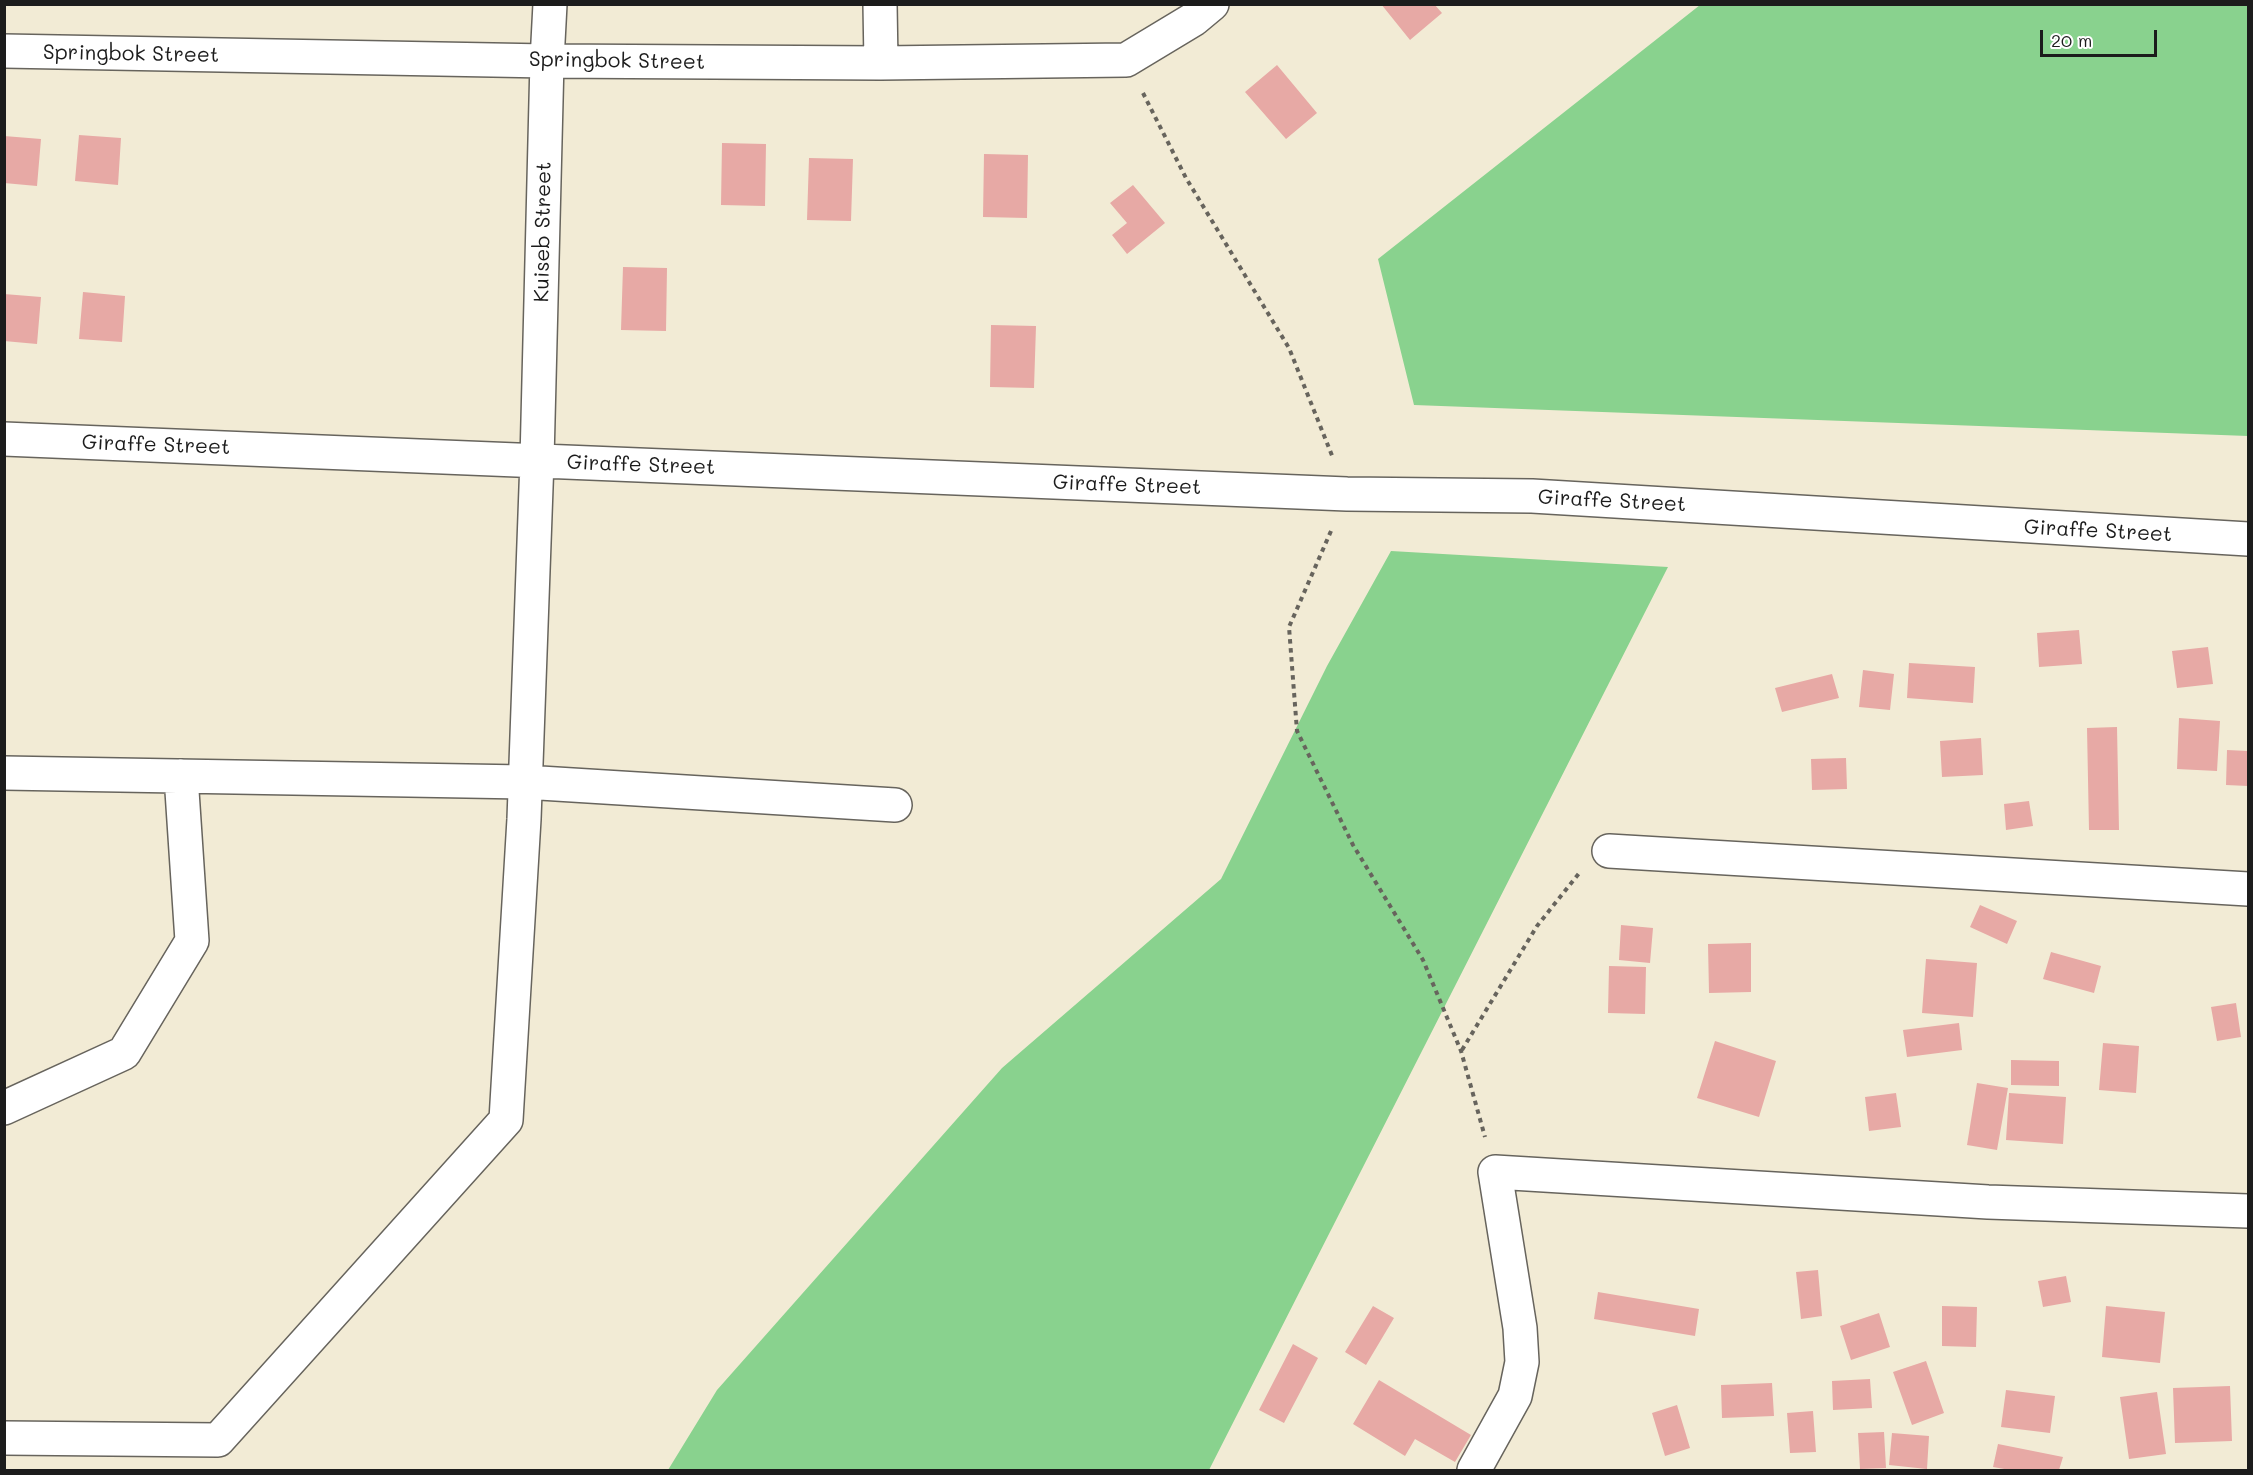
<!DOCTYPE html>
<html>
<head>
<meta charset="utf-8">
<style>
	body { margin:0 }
	#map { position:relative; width:2253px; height:1475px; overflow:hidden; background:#f2ebd5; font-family:Mali,sans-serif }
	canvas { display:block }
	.frame { position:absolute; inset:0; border:6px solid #1c1c1c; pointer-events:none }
	.scale { position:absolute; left:2040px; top:30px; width:117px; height:27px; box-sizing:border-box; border:3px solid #1c1c1c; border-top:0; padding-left:8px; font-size:18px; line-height:21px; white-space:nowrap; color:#1c1c1c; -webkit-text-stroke:4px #fff; paint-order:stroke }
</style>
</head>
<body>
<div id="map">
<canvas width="2253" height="1475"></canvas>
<div class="frame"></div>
<div class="scale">20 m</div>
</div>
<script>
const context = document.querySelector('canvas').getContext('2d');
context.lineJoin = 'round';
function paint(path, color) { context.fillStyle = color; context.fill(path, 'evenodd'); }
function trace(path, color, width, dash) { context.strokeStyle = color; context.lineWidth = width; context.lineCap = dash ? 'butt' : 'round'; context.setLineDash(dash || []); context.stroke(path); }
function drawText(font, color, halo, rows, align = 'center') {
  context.font = font + ' Mali,sans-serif'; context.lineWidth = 6; context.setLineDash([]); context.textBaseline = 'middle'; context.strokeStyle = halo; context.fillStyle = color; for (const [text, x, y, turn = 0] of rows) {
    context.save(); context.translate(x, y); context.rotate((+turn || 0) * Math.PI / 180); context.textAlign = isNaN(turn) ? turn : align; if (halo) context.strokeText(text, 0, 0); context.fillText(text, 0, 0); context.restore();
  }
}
paint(new Path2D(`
	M 1700,5 L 2248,5 L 2248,436 L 1414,405 L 1378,259 Z
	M 1391,551 L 1668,567 L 1209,1470 L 668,1470 L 717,1390 L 1002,1068 L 1221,879 L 1327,666 Z`), '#89d28e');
paint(new Path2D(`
	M 1381,4 L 1434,4 L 1442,13 L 1410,40 Z
	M 1277,65 L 1317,113 L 1286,139 L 1245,92 Z
	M 79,135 L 121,138 L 118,185 L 75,181 Z
	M 4,136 L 41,139 L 37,186 L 4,183 Z
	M 722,143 L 766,144 L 765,206 L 721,205 Z
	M 984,154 L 1028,155 L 1027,218 L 983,217 Z
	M 809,158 L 853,159 L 851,221 L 807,220 Z
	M 1133,185 L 1165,223 L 1127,254 L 1112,235 L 1127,223 L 1110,203 Z
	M 623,267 L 667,268 L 666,331 L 621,330 Z
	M 83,292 L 125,296 L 122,342 L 79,339 Z
	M 4,294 L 41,297 L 37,344 L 4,341 Z
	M 991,325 L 1036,326 L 1034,388 L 990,387 Z
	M 2079,630 L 2082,664 L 2039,667 L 2037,633 Z
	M 2208,647 L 2213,684 L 2177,688 L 2172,651 Z
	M 1909,663 L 1975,667 L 1973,703 L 1907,698 Z
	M 1863,670 L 1894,674 L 1890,710 L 1859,707 Z
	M 1832,674 L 1839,698 L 1782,712 L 1775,688 Z
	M 2179,718 L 2220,721 L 2217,771 L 2177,769 Z
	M 2117,727 L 2119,830 L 2089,830 L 2087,728 Z
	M 1981,738 L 1983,775 L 1942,777 L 1940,741 Z
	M 2227,750 L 2248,751 L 2248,786 L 2226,785 Z
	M 1846,758 L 1847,789 L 1812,790 L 1811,759 Z
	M 2029,801 L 2033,826 L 2006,830 L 2004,804 Z
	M 1980,905 L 2017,921 L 2007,944 L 1970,927 Z
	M 1621,925 L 1653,928 L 1650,963 L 1619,960 Z
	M 1751,943 L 1751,992 L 1709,993 L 1708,944 Z
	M 2051,952 L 2101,966 L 2094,993 L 2043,979 Z
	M 1926,959 L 1977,963 L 1973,1017 L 1922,1013 Z
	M 1609,966 L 1646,967 L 1645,1014 L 1608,1013 Z
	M 2236,1003 L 2241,1037 L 2217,1041 L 2211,1007 Z
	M 1959,1023 L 1962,1050 L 1907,1057 L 1903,1030 Z
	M 1715,1041 L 1776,1061 L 1759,1117 L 1697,1098 Z
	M 2103,1043 L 2139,1046 L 2136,1093 L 2099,1090 Z
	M 2011,1060 L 2059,1061 L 2059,1086 L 2011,1085 Z
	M 1977,1083 L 2008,1088 L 1997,1150 L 1967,1145 Z
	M 1896,1093 L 1901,1127 L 1869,1131 L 1865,1097 Z
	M 2009,1093 L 2066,1097 L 2063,1144 L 2006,1140 Z
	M 1818,1270 L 1822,1316 L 1801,1319 L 1796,1272 Z
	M 2066,1276 L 2071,1302 L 2043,1307 L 2038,1281 Z
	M 1598,1292 L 1699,1309 L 1695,1336 L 1594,1319 Z
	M 1373,1306 L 1394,1318 L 1366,1365 L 1345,1352 Z
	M 1942,1306 L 1977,1307 L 1976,1347 L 1942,1346 Z
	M 2106,1306 L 2165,1312 L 2160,1363 L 2102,1357 Z
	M 1879,1313 L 1890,1347 L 1851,1360 L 1840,1326 Z
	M 1293,1344 L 1318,1358 L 1284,1423 L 1259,1410 Z
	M 1926,1361 L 1944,1413 L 1912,1425 L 1893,1372 Z
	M 1870,1379 L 1872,1408 L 1833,1410 L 1832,1381 Z
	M 1379,1380 L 1471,1435 L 1455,1462 L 1415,1439 L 1405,1456 L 1353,1424 Z
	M 1772,1383 L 1774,1416 L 1722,1418 L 1721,1385 Z
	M 2230,1386 L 2232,1441 L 2175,1443 L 2173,1388 Z
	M 2006,1390 L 2055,1396 L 2050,1433 L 2001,1427 Z
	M 2157,1392 L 2166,1454 L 2129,1459 L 2120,1397 Z
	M 1677,1405 L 1690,1448 L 1665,1456 L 1652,1413 Z
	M 1813,1411 L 1816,1452 L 1790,1453 L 1787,1413 Z
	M 1884,1432 L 1886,1468 L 1860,1469 L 1858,1433 Z
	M 1892,1433 L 1929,1436 L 1927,1469 L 1889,1465 Z
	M 1998,1444 L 2063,1457 L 2059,1470 L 2010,1470 L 1993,1467 Z`), '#e7a9a5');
const minor = new Path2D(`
	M 880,4 L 881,63
	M 4,51 L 547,61 L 881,63 L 1126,60 L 1194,19 L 1212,4
	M 4,439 L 1347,494 L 1532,496 L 2248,539
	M 4,773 L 524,782 L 895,805
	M 1609,851 L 2248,889
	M 4,1108 L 124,1053 L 192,941 L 181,776
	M 4,1438 L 218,1440 L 506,1120 L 524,819 L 537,460 L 547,61 L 550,4
	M 1474,1470 L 1515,1396 L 1522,1362 L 1520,1328 L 1495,1172 L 1988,1202 L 2248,1211`);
trace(minor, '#67645d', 36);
trace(new Path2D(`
	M 1143,93 L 1186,178 L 1289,348 L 1333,458
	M 1331,531 L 1289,627 L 1297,731 L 1353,845 L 1423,960 L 1461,1051 L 1485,1137
	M 1462,1050 L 1537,926 L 1580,872`), '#67645d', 4, [4.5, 4.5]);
trace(minor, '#fff', 33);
drawText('21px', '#1c1c1c', '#fff', [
	["Springbok Street",131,54,1],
	["Springbok Street",617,61,1],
	["Kuiseb Street",543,232,-89],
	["Giraffe Street",156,445,2],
	["Giraffe Street",641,465,2],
	["Giraffe Street",1127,485,2],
	["Giraffe Street",1612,501,3],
	["Giraffe Street",2098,531,3]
]);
</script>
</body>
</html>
